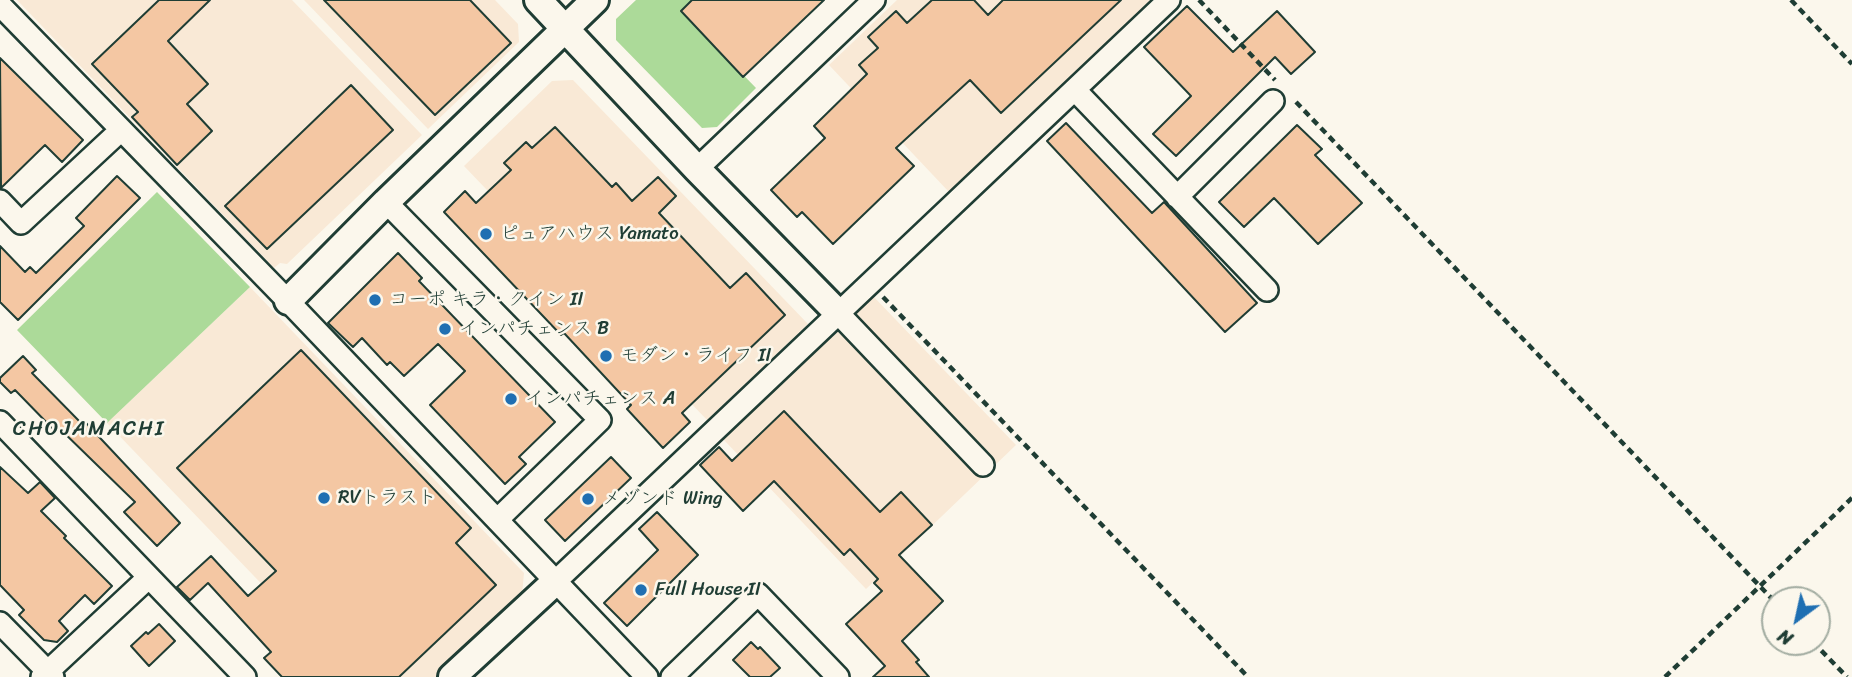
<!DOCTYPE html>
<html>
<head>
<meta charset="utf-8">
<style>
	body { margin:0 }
	#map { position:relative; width:1852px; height:677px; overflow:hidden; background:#fbf7ec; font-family:Sriracha,sans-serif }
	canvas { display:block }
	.north { position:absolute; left:1761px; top:586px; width:70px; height:70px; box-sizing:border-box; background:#fbf7ec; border:2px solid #a3ada2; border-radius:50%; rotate:213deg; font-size:19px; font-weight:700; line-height:28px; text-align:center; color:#1f3d34 }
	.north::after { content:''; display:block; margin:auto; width:24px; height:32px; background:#1f6fb2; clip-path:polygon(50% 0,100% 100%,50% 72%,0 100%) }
</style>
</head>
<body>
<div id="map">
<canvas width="1852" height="677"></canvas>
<div class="north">N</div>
</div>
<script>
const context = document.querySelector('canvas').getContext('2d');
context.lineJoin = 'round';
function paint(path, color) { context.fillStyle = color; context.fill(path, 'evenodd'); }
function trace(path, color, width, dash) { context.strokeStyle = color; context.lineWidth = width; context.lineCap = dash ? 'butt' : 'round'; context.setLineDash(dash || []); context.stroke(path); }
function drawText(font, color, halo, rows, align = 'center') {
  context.font = font + ' Sriracha,"Klee One",sans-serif'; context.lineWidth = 5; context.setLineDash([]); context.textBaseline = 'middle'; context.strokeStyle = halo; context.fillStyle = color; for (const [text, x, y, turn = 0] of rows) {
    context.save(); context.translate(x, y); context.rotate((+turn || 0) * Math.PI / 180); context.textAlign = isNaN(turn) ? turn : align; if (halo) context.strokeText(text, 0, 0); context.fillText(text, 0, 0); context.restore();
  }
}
paint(new Path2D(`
	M 17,0 L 292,0 L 422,135 L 287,264 L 280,263 L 274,268 Z
	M 304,0 L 495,0 L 518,24 L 519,42 L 428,129 Z
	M 897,0 L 1153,0 L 949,192 L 829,65 Z
	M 573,80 L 808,324 L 707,420 L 464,166 L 552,81 Z
	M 250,287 L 524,573 L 522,595 L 436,677 L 351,677 L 107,423 Z
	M 873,296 L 1016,445 L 866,589 L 723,439 Z`), '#f9e9d6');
paint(new Path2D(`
	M 636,0 L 692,0 L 681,11 L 756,88 L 717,127 L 702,128 L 616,40 L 616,19 Z
	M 157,192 L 250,287 L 107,423 L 17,330 Z`), '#acda99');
const building = new Path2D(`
	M 159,0 L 210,0 L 168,41 L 208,84 L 187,104 L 212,131 L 177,165 L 132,117 L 138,112 L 92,64 Z
	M 324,0 L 470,0 L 511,43 L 435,115 Z
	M 692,0 L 824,0 L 743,77 L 681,11 Z
	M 932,0 L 974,0 L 988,15 L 1003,0 L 1121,0 L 1001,113 L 970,80 L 896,148 L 914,166 L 833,244 L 802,212 L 797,217 L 771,190 L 825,138 L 814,126 L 867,74 L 859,65 L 878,48 L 868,37 L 896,11 L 907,23 Z
	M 1187,6 L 1233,52 L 1277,11 L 1315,52 L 1291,74 L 1275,57 L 1176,156 L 1153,134 L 1191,96 L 1144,47 Z
	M 0,58 L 83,140 L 62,162 L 45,145 L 1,188 Z
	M 351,85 L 393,130 L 267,249 L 225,206 Z
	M 1066,123 L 1152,213 L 1164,202 L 1257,303 L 1225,332 L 1047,141 Z
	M 1297,125 L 1322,149 L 1315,155 L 1362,203 L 1318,244 L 1274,198 L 1244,227 L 1219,202 Z
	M 555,127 L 612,187 L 616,183 L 632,201 L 658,177 L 676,196 L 659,213 L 730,288 L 746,273 L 785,315 L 682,413 L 690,422 L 663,448 L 627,409 L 631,405 L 564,333 L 561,335 L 444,212 L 465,191 L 476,203 L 511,170 L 504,163 L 526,142 L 532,148 Z
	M 117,176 L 140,198 L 18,320 L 0,302 L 0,246 L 25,272 L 30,267 L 36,273 L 84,226 L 76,218 Z
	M 398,253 L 422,278 L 419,281 L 555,422 L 519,457 L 526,464 L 505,484 L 430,405 L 465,371 L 438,344 L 404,376 L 390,362 L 387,365 L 362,338 L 353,347 L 328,323 Z
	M 301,350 L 471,528 L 456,543 L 496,585 L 399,677 L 282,677 L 264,658 L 271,652 L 208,583 L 190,600 L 177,587 L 211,556 L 248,596 L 276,571 L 177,468 Z
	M 23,356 L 36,370 L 32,373 L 84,426 L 86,423 L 180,523 L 157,546 L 124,512 L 135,502 L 56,425 L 53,429 L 15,390 L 11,393 L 0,382 L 0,378 Z
	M 784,411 L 880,512 L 901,492 L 932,525 L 899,555 L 943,601 L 902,641 L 919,660 L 916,662 L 929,677 L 873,677 L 885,666 L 846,624 L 882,591 L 874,583 L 878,579 L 850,549 L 844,555 L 774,481 L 743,511 L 700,465 L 719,447 L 732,461 Z
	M 611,457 L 631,478 L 565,541 L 545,520 Z
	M 0,467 L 28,493 L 40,482 L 55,498 L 41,511 L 66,536 L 64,538 L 112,586 L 94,604 L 85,595 L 59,621 L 68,631 L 57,642 L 44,640 L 19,615 L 24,610 L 0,585 Z
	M 657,512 L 698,555 L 627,626 L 604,603 L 658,550 L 639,529 Z
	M 159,624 L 175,641 L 149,666 L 131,646 L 146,632 L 148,634 Z
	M 751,642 L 758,649 L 760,647 L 780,668 L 770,677 L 750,677 L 733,660 Z`);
paint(building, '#f4c7a3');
trace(building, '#1f3d34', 2);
const minor = new Path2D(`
	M 0,5 L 288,301 L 647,677
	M 1075,90 L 1267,290
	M 697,169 L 874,0
	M 1177,197 L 1273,101
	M 0,201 L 21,223 L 121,130
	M 386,202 L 600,420 L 497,520
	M 839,314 L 983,465
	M 0,422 L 245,677
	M 556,581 L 1169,0
	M 0,623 L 53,677
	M 42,677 L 148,578
	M 672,677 L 758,594 L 838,677`);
const tertiary = new Path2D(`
	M 538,0 L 697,169 L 839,314
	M 288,301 L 386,202 L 595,0
	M 452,677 L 556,581`);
trace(minor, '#1f3d34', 26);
trace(tertiary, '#1f3d34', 32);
trace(new Path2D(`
	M 1199,0 L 1275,80
	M 1791,0 L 1852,64
	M 1296,102 L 1775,602
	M 883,297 L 1248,677
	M 1813,642 L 1847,677
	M 1665,677 L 1852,498`), '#1f3d34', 4.5, [7, 5]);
trace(minor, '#fbf7ec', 21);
trace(tertiary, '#fbf7ec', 26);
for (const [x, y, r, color] of [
	[486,234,7,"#1f6fb2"],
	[375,300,7,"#1f6fb2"],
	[445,329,7,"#1f6fb2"],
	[606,356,7,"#1f6fb2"],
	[511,399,7,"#1f6fb2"],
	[324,498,7,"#1f6fb2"],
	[588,499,7,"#1f6fb2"],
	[641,590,7,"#1f6fb2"]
]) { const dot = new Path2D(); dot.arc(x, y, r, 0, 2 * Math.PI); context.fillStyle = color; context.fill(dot); trace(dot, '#fbf7ec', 2.5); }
drawText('19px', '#1f3d34', '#fbf7ec', [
	["ピュアハウス Yamato",500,234],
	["コーポ キラ・クイン II",389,300],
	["インパチェンス B",459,329],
	["モダン・ライフ II",620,356],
	["インパチェンス A",525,399],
	["RVトラスト",338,498],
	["メゾンド Wing",602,499],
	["Full House II",655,590]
], 'left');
context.letterSpacing = '2px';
drawText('21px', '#1f3d34', '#fbf7ec', [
	["CHOJAMACHI",89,430]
]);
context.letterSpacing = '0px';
</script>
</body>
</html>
